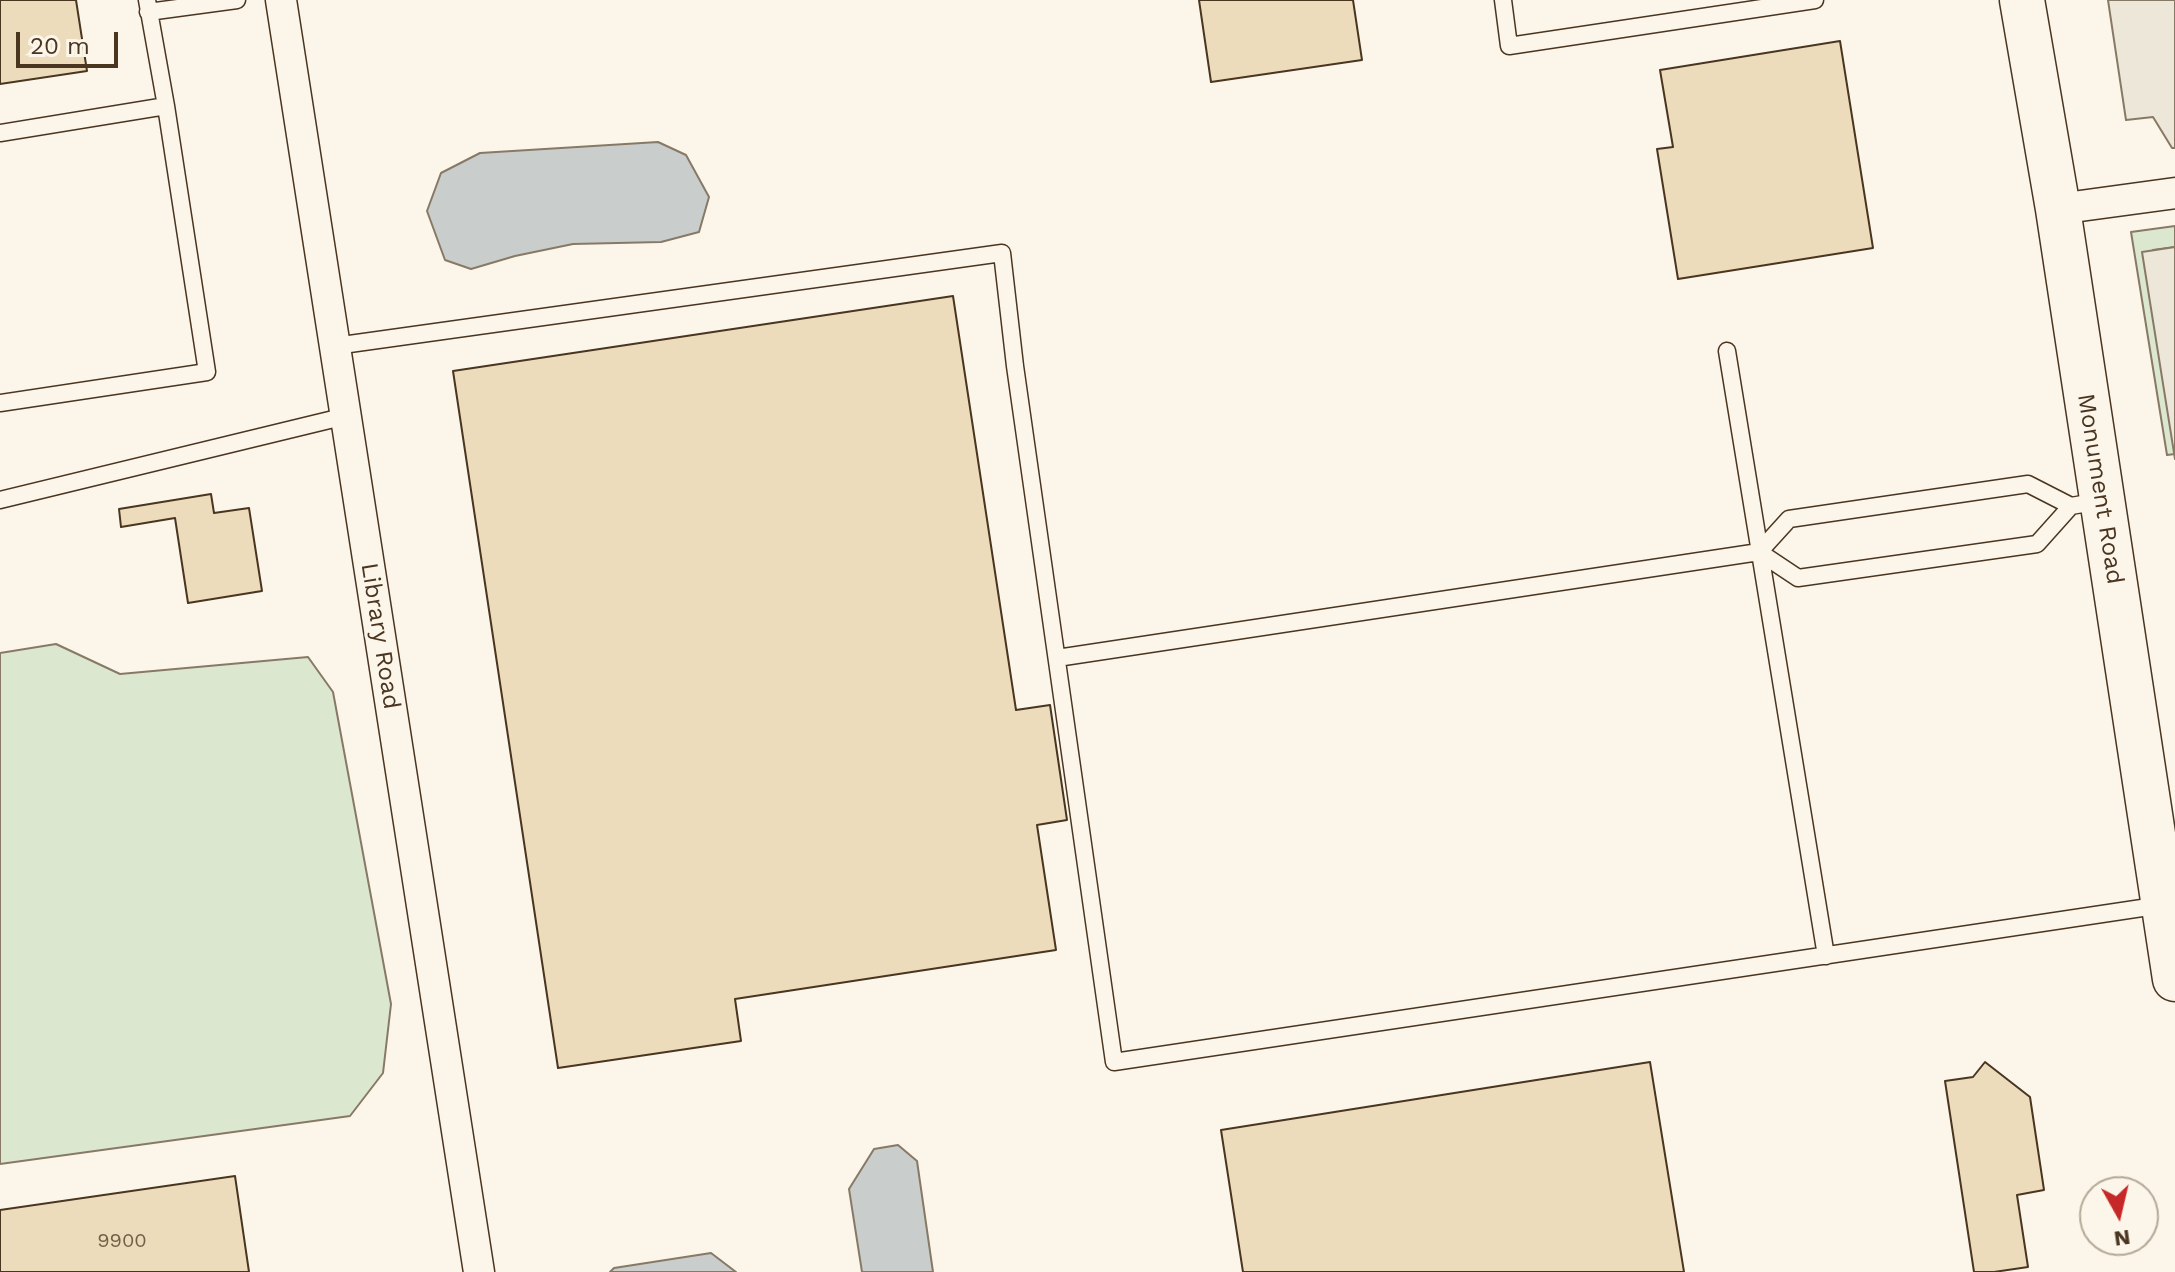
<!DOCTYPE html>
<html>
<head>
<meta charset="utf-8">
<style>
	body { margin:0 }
	#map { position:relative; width:2175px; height:1272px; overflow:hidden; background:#fbf6e9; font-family:"Work Sans",sans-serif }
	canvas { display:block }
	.north { position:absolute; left:2079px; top:1176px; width:80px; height:80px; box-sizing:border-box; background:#fbf6e9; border:2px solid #b4a999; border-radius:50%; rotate:172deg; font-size:22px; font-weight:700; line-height:32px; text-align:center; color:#4a3520 }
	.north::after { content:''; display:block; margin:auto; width:28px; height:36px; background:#c62828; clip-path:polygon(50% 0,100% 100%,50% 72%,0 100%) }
	.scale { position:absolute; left:16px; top:32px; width:102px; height:36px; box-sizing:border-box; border:4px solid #4a3520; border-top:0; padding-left:10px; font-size:24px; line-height:28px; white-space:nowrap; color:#4a3520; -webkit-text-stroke:6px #fbf6e9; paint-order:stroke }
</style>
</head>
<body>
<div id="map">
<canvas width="2175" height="1272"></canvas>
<div class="north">N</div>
<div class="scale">20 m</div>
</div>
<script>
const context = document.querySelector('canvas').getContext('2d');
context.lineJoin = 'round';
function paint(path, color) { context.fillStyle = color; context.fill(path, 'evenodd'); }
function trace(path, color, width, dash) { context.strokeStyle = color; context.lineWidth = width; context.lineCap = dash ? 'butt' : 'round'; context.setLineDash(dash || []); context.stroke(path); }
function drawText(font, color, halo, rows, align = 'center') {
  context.font = font + ' "Work Sans",sans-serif'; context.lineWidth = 6; context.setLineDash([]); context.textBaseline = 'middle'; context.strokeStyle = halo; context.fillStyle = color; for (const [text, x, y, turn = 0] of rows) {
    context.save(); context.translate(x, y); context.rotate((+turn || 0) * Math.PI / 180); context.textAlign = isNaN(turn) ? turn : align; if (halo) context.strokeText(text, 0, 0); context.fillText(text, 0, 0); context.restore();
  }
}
const green = new Path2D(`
	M 2175,226 L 2175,247 L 2153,250 L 2175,454 L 2167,455 L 2131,232 Z
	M 56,644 L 120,674 L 308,657 L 333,692 L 391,1004 L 383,1073 L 350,1116 L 0,1164 L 0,653 Z`);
paint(green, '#dce7d0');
trace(green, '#887966', 2);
const parking = new Path2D(`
	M 2108,0 L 2175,0 L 2175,148 L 2172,148 L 2153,117 L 2126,120 Z
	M 2175,247 L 2175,459 L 2142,252 Z`);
paint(parking, '#ede7d9');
trace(parking, '#887966', 2);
const water = new Path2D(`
	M 658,142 L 686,155 L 709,197 L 699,232 L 661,242 L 573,244 L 515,256 L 471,269 L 445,260 L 427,211 L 441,173 L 480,153 Z
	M 898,1145 L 917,1161 L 933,1272 L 862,1272 L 849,1189 L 874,1149 Z
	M 711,1253 L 736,1272 L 610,1272 L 614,1268 Z`);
paint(water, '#c9cecd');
trace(water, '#887966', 2);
const building = new Path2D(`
	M 0,0 L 76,0 L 87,71 L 0,84 Z
	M 1199,0 L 1353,0 L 1362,60 L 1211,82 Z
	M 1840,41 L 1873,248 L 1678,279 L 1657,149 L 1673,147 L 1660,70 Z
	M 953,296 L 1016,710 L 1050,705 L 1067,820 L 1037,825 L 1056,950 L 735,999 L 741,1041 L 558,1068 L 453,371 Z
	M 211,494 L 214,513 L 249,508 L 262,591 L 188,603 L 175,518 L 121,527 L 119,509 Z
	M 1650,1062 L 1684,1272 L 1243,1272 L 1221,1130 Z
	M 1985,1062 L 2030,1097 L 2044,1190 L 2017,1195 L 2028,1267 L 1994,1272 L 1974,1272 L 1945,1081 L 1973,1077 Z
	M 235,1176 L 249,1272 L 0,1272 L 0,1210 Z`);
paint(building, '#ecdcbc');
trace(building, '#4a3520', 2);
const lane = new Path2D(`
	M 1503,0 L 1509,46 L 1815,0
	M 148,12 L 237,0
	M 0,133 L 166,106
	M 335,346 L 1002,253 L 1015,366 L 1114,1062 L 2162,905
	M 1727,351 L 1826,956
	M 0,403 L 207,372 L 166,106 L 147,0
	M 0,500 L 346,416
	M 1759,552 L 1798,578 L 2037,544 L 2071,506
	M 1057,658 L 1759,552 L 1789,519 L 2028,484 L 2071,506 L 2100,501`);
const street = new Path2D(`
	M 281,0 L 479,1272
	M 2058,209 L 2175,193`);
const secondary = new Path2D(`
	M 2022,0 L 2058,209 L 2175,979`);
trace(lane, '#4a3520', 19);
trace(street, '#4a3520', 33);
trace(secondary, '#4a3520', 47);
trace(lane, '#fbf6e9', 16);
trace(street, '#fbf6e9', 30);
trace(secondary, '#fbf6e9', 44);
drawText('20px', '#725f47', null, [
	["9900",122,1241]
]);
drawText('24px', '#4a3520', '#fbf6e9', [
	["Monument Road",2100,489,81],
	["Library Road",380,636,81]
]);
</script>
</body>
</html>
